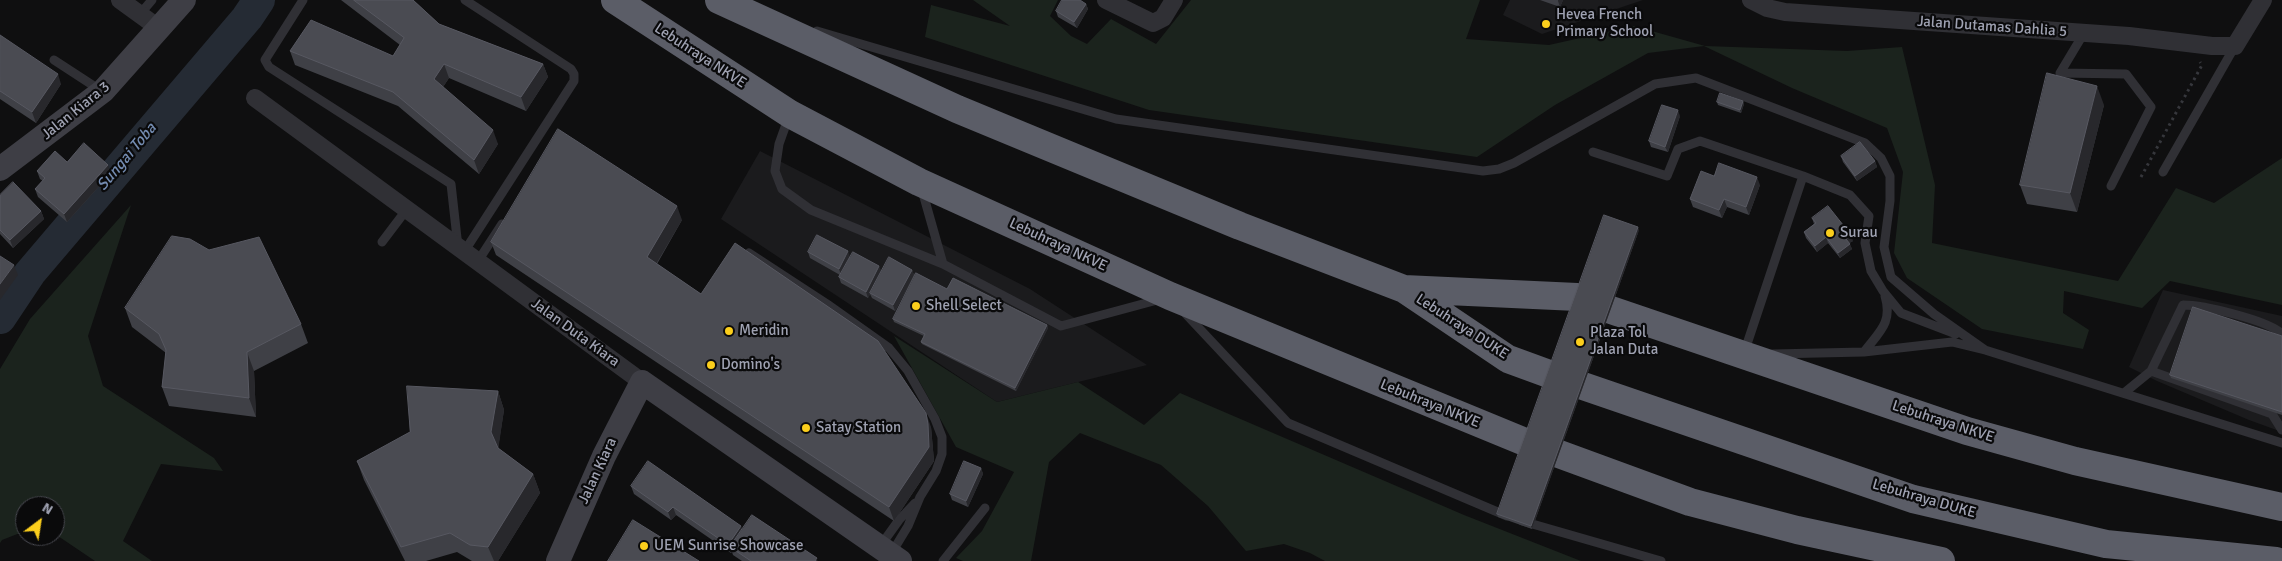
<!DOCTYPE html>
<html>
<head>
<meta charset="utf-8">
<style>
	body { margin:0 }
	#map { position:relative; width:2282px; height:561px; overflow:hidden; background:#0f0f10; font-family:Signika,sans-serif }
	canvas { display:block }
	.north { position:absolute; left:15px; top:496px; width:50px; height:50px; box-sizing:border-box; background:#0a0a0b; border:1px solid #46474e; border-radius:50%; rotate:31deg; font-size:14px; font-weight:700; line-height:20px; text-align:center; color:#9fa2b2 }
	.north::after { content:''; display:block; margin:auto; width:18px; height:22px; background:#fbce1c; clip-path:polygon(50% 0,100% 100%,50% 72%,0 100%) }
</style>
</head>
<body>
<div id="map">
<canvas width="2282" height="561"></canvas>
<div class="north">N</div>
</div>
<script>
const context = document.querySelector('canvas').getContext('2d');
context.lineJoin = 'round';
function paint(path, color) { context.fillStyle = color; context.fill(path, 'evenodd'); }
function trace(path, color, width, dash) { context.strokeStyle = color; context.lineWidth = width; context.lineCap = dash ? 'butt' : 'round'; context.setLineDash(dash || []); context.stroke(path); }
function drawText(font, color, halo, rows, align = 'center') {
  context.font = font + ' Signika,sans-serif'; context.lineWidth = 4.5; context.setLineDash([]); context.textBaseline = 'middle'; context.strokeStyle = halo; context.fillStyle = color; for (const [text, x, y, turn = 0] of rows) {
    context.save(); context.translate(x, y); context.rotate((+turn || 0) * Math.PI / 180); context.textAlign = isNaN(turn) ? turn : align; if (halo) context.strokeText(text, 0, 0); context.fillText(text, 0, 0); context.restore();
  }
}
paint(new Path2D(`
	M 1510,0 L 1643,0 L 1542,34 L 1503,15 Z
	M 760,151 L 1030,289 L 1147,365 L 997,402 L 721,219 Z
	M 2163,290 L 2282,316 L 2282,432 L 2249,420 L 2157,381 L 2129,367 Z`), '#1b1b1d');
paint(new Path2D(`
	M 973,0 L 1058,0 L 1050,16 L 1071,36 L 1087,44 L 1111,19 L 1156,44 L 1191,0 L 1480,0 L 1466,39 L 1549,45 L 1634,26 L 1705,46 L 1847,51 L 1902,47 L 1935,185 L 1932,243 L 2118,281 L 2176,188 L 2214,203 L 2282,158 L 2282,305 L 2170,281 L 2142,308 L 2064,291 L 2063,313 L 2089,330 L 2083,349 L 1982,329 L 1907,278 L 1894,253 L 1903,172 L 1887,128 L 1792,88 L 1704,46 L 1648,53 L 1555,105 L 1477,157 L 1149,110 L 925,37 L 931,5 L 1010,26 Z
	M 131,205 L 88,336 L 103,386 L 214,458 L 223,471 L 161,464 L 123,541 L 152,561 L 95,561 L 55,534 L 55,506 L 25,506 L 25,531 L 2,540 L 0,543 L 0,369 L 30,319 Z
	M 894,336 L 997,402 L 1078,382 L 1144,425 L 1180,393 L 1464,515 L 1581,561 L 1325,561 L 1310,553 L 1284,544 L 1246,551 L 1208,506 L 1161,465 L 1080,433 L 1049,462 L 1031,561 L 963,561 L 956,558 L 982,531 L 1014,472 L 956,447 Z`), '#1b231d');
trace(new Path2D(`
	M 0,318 L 30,273 L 247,18 L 259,0`), '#252b34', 32);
trace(new Path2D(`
	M 2141,177 L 2202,65 L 2200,62`), '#36373c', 3, [2.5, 4]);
trace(new Path2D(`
	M 303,0 L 265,60 L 269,67 L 451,184 L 458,247
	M 140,14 L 152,0
	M 817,31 L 1116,119 L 1483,171 L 1499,169 L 1514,163 L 1655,84 L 1696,78 L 1865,143 L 1881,158 L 1890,176 L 1890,201 L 1884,247 L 1891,277 L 1934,314 L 1985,350
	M 54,60 L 100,90
	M 2060,73 L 2126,74 L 2151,107 L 2111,186
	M 2060,73 L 2084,33
	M 789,116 L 779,144 L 775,171 L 782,189 L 811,210 L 943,264 L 1061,326 L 1161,299
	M 1593,152 L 1667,176 L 1678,149 L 1700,141 L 1803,176 L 1850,195 L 1869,216 L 1865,243 L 1871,271 L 1883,291 L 1901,313 L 1956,334
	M 2163,172 L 2235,46
	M 922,190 L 943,264
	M 382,242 L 407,209
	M 464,252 L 574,81 L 574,74 L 571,69 L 465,0
	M 744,260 L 749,253 L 827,304 L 889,348 L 908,371 L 935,419 L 942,437 L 942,454 L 936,471 L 920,497 L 908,526 L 891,554
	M 478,261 L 502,224
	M 1183,311 L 1288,423 L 1507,516
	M 1864,352 C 1879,332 1893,323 1885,296
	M 1744,353 L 1803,176
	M 1773,354 L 1864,352 L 1952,342 L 1985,350 L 2282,443
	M 2151,371 L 2183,305 C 2203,305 2268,320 2282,334
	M 2124,393 L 2151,371 L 2272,414 L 2282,430
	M 1522,521 L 1661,561
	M 881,545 L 899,520 L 915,503
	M 943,561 L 985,508`), '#303035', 9);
trace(new Path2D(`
	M 120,0 L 160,29
	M 1106,0 L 1153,23 L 1163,18 L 1174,0
	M 1751,0 L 1767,8 L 1785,12 L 2129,36 L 2212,46 L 2235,46 L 2263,0
	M 255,98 L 642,382`), '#303035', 18);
trace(new Path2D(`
	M 0,169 L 103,91 L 184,0
	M 558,561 L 604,456 L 642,382 L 900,561`), '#3e3e45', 24);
trace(new Path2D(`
	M 615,0 L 790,114 L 919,182 L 1170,296 L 1525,442
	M 719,0 L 957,109 L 1240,226 L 1404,289 L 1577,297
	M 1404,289 L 1508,359 L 1549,374
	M 1611,310 L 1967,431 L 2075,461 L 2282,507
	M 1583,386 L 1913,499 L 2106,544 L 2276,561
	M 1559,454 L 1690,502 L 1797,530 L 1941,561`), '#5b5d67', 28);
paint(new Path2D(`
	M 341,0 L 413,0 L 439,24 L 543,64 L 548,77 L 526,111 L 449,78 L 443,87 L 498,144 L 479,174 L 398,106 L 295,65 L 290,51 L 393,56 L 400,45 Z
	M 1540,0 L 1563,0 L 1560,7 Z
	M 1086,4 L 1088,9 L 1077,28 L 1058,17 L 1056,11 Z
	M 0,35 L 61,84 L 36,123 L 0,99 Z
	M 1743,101 L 1744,104 L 1741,113 L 1718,105 L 1717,102 Z
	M 2104,105 L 2077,212 L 2027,204 L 2020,185 Z
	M 1680,116 L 1668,152 L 1651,147 L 1649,141 Z
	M 1841,156 L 1875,161 L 1877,167 L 1857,181 L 1843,162 Z
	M 67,162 L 111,173 L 67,222 L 38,197 L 35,189 L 43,181 L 40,179 L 37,171 Z
	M 1714,176 L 1760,185 L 1749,215 L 1727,207 L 1722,218 L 1693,207 L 1690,199 Z
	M 0,195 L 41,211 L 44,219 L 13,248 L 0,234 Z
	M 1812,218 L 1853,241 L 1849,243 L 1852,249 L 1840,258 L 1828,243 L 1817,252 L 1806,238 L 1804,232 L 1814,224 Z
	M 682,220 L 657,264 L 701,294 L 931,427 L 934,461 L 894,521 L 496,255 L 491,242 Z
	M 1639,230 L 1532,529 L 1498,517 L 1497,514 Z
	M 808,252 L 850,257 L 881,271 L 912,270 L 914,275 L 895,311 L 872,298 L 870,294 L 868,298 L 841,283 L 839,277 L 840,275 L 810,258 Z
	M 947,289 L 1047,325 L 1048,328 L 1016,391 L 922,344 L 921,342 L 924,336 L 894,322 L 893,319 Z
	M 125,308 L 301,324 L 308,343 L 254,371 L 256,417 L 169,406 L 162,387 L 166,353 L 132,327 Z
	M 2282,336 L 2282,415 L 2171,378 L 2170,375 Z
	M 498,391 L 504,410 L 498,448 L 533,474 L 540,493 L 498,561 L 472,561 L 457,552 L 426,561 L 405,561 L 364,480 L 357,461 Z
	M 981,468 L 983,474 L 968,507 L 952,500 L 950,494 Z
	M 631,486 L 742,529 L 818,561 L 742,561 L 733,555 L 732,552 L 731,553 L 676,515 L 671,520 L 634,494 Z`), '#3f4046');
paint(new Path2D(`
	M 1558,0 L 1563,0 L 1560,7 L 1558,1 Z
	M 1086,4 L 1088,9 L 1077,28 L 1074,22 Z
	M 444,64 L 449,78 L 439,93 L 434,79 Z
	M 543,64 L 548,77 L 526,111 L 521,97 Z
	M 58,74 L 61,84 L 36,123 L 32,112 Z
	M 2097,86 L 2104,105 L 2077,212 L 2070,193 Z
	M 1743,101 L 1744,104 L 1741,113 L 1740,110 Z
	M 1678,110 L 1680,116 L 1668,152 L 1665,147 Z
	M 493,130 L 498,144 L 479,174 L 474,160 Z
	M 1875,161 L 1877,167 L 1857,181 L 1855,176 Z
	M 108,165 L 111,173 L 67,222 L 64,214 Z
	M 1757,177 L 1760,185 L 1749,215 L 1746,207 Z
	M 1724,199 L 1727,207 L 1722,218 L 1719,210 Z
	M 677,206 L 682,220 L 652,271 L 647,257 Z
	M 41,211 L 44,219 L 13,248 L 10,240 Z
	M 1638,227 L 1639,230 L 1532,529 L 1531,526 Z
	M 1851,235 L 1853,241 L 1848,244 L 1846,239 Z
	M 1826,237 L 1828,243 L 1817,252 L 1815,246 Z
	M 1850,244 L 1852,249 L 1840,258 L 1838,253 Z
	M 848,251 L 850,257 L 841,275 L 839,269 Z
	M 14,265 L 18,275 L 0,300 L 0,284 Z
	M 879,266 L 882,272 L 868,298 L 866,292 Z
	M 912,270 L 914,275 L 895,311 L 893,305 Z
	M 1047,325 L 1048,328 L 1016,391 L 1015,388 Z
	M 247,352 L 254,371 L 256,417 L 249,398 Z
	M 498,391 L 504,410 L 498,451 L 491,432 Z
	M 926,413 L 931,427 L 934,461 L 894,521 L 889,507 Z
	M 981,468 L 983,474 L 968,507 L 966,501 Z
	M 533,474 L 540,493 L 498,561 L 494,561 L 488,547 Z
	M 673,507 L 676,515 L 671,520 L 668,512 Z
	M 741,526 L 744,534 L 730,547 L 732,552 L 731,553 L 728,545 Z`), '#28282c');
const building = new Path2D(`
	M 354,0 L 413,0 L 439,24 L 543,64 L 521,97 L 444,64 L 434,79 L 493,130 L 474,160 L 393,92 L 290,51 L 311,20 L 393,56 L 404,38 Z
	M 1062,0 L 1080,0 L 1086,4 L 1074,22 L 1056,11 Z
	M 0,35 L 58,74 L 32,112 L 0,91 Z
	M 2047,73 L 2097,86 L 2070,193 L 2020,185 Z
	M 1720,93 L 1743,101 L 1740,110 L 1717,102 Z
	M 1662,105 L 1678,110 L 1665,147 L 1649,141 Z
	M 558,129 L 677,206 L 647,257 L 701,294 L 735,243 L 878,341 L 926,413 L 928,424 L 929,447 L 889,507 L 491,242 Z
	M 1860,142 L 1875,161 L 1855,176 L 1841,156 Z
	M 84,143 L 108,165 L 64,214 L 35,189 L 45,178 L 37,171 L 55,151 L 67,162 Z
	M 1719,163 L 1757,177 L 1746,207 L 1724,199 L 1719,210 L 1690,199 L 1701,171 L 1714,176 Z
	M 13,182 L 41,211 L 10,240 L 0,230 L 0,195 Z
	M 1828,206 L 1851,235 L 1846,239 L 1850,244 L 1838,253 L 1826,237 L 1815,246 L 1804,232 L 1816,223 L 1812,218 Z
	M 1604,215 L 1638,227 L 1531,526 L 1497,514 Z
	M 817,235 L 848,251 L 839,269 L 808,252 Z
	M 172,236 L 190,239 L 209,250 L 259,237 L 301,324 L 247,352 L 249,398 L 162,387 L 166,350 L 159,334 L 125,308 Z
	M 853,252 L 879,266 L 866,292 L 839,277 Z
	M 0,256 L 14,265 L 0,284 Z
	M 889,257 L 912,270 L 893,305 L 870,293 Z
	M 916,273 L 947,289 L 953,278 L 1047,325 L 1015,388 L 921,342 L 925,334 L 893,319 Z
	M 2193,307 L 2282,336 L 2282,412 L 2170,375 Z
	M 407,386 L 498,391 L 491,432 L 498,448 L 533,474 L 488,547 L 470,545 L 450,533 L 401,547 L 357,461 L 410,432 Z
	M 648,461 L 741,526 L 728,545 L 673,507 L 668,512 L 631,486 Z
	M 964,461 L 981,468 L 966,501 L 950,494 Z
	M 752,515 L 817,558 L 815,561 L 751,561 L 730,547 Z
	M 633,520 L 699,561 L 608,561 Z`);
paint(building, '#4a4b52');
trace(building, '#575861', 1);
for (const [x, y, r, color] of [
	[1546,24,5,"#fbce1c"],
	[1830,233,5,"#fbce1c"],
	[916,306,5,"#fbce1c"],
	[729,331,5,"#fbce1c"],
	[1580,342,5,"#fbce1c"],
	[711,365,5,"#fbce1c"],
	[806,428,5,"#fbce1c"],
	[644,546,5,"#fbce1c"]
]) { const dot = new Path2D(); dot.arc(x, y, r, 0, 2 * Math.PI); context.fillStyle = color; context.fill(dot); trace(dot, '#0a0a0b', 2); }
drawText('15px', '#9fa2b2', '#0a0a0b', [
	["Hevea French",1556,15],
	["Primary School",1556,32],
	["Surau",1840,233],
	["Shell Select",926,306],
	["Meridin",739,331],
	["Plaza Tol",1590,333],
	["Jalan Duta",1590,350],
	["Domino's",721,365],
	["Satay Station",816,428],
	["UEM Sunrise Showcase",654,546]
], 'left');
drawText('15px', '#9fa2b2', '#0a0a0b', [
	["Jalan Dutamas Dahlia 5",1992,27,4],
	["Lebuhraya NKVE",700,56,33],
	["Jalan Kiara 3",76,111,-39],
	["Lebuhraya NKVE",1058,245,25],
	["Lebuhraya DUKE",1462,327,33],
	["Jalan Duta Kiara",575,333,36],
	["Lebuhraya NKVE",1430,404,22],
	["Lebuhraya NKVE",1943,422,18],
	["Jalan Kiara",598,471,-65],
	["Lebuhraya DUKE",1924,499,16]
]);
drawText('italic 16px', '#738bb0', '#0a0a0b', [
	["Sungai Toba",127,157,-50]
]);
</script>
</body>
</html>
